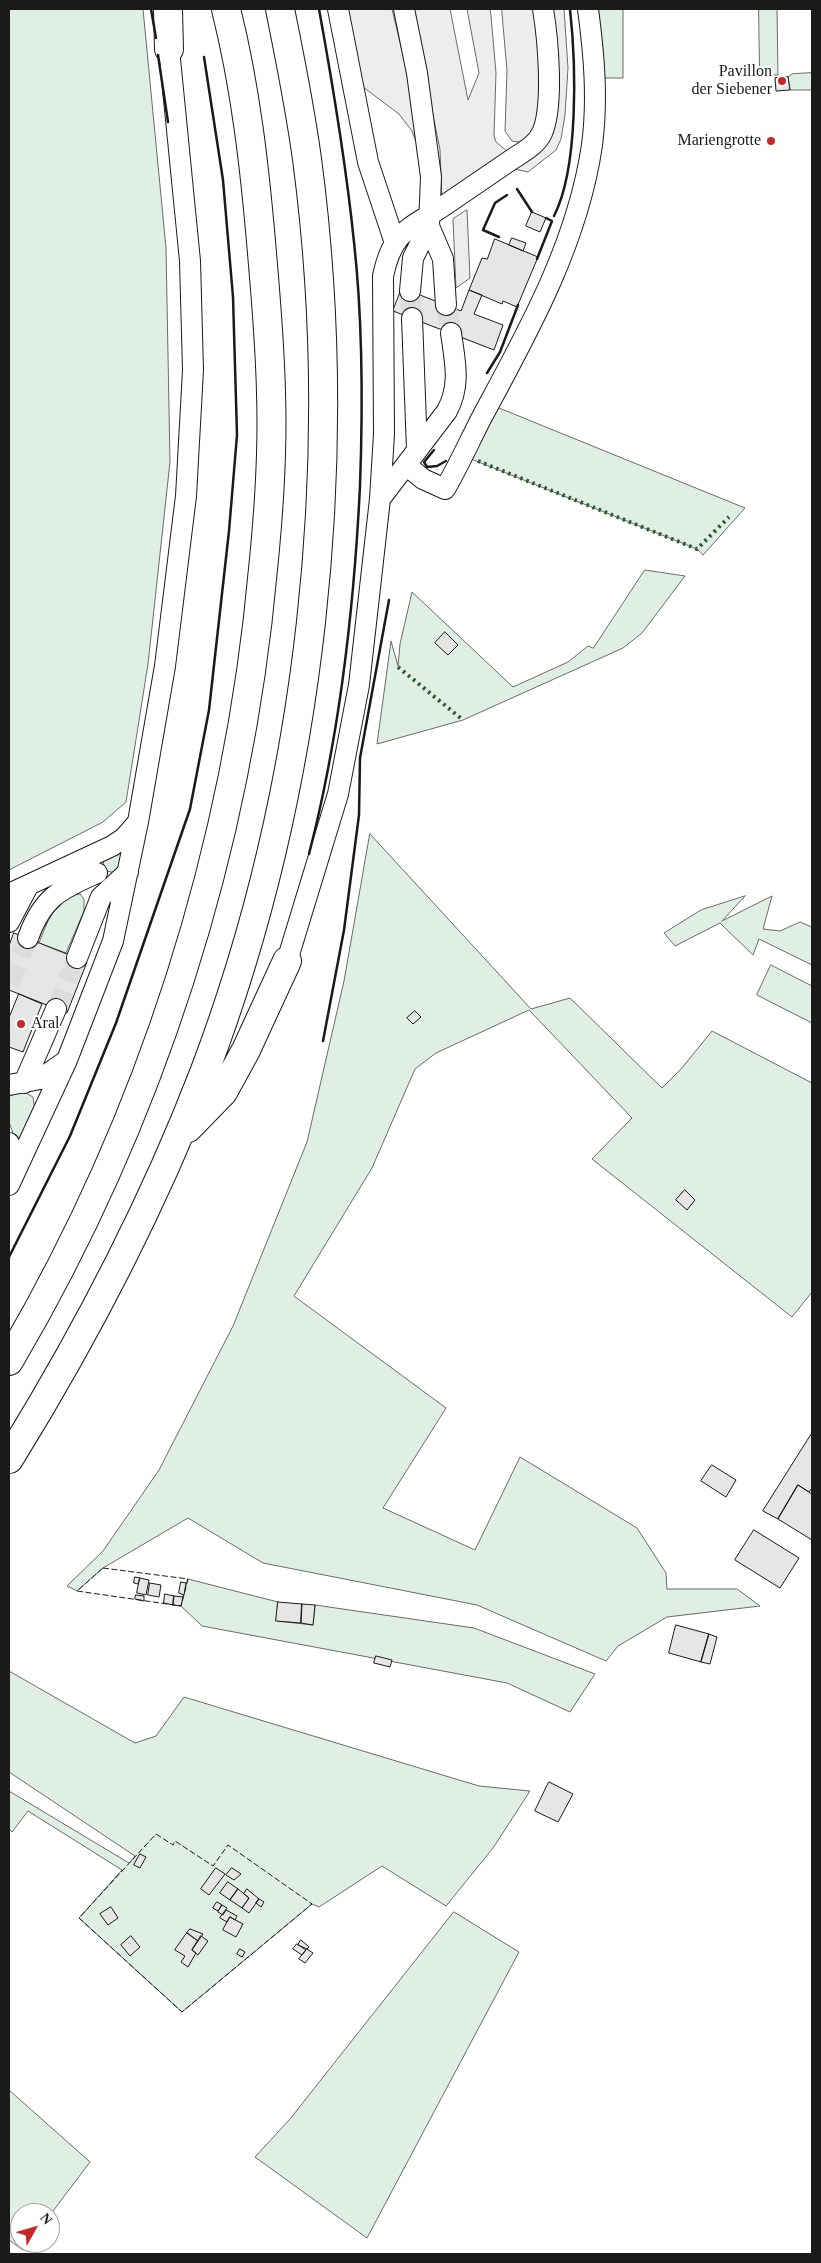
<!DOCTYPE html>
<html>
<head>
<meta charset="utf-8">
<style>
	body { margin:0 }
	#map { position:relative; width:821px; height:2263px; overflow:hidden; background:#fff; font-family:Georgia,serif }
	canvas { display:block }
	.frame { position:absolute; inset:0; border:10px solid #1a1a1a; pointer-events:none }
	.north { position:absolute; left:10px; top:2203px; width:50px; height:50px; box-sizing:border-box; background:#fff; border:1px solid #a3a3a3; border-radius:50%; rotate:51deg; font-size:14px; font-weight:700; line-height:20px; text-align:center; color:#1a1a1a }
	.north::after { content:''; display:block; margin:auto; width:18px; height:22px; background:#c62828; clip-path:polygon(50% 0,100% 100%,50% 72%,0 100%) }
</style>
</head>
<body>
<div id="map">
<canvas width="821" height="2263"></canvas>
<div class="frame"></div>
<div class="north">N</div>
</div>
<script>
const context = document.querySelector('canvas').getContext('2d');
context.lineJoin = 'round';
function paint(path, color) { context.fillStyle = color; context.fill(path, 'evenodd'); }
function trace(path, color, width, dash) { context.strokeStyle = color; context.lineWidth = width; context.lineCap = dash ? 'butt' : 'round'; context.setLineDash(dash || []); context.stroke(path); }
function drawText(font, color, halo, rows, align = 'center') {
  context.font = font + ' Georgia,serif'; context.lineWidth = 4; context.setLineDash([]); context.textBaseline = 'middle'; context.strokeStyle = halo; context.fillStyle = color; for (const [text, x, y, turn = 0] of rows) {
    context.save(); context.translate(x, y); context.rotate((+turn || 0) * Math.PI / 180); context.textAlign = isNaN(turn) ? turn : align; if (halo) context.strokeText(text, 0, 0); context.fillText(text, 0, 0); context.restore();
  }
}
const green = new Path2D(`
	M 9,9 L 143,9 L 166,248 L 170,462 L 148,664 L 126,802 L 103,822 L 9,870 Z
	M 595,9 L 623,9 L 623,78 L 604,78 Z
	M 759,9 L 777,9 L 778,75 L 760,76 Z
	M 812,73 L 812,90 L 790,90 L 788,77 L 792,74 Z
	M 499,408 L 745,508 L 703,555 L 697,549 L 471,459 Z
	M 645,570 L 685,576 L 642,633 L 623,648 L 463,720 L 377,744 L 391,641 L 398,666 L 400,644 L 412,592 L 513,687 L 568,662 L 588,646 L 593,648 Z
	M 370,834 L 531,1009 L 570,998 L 662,1088 L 681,1069 L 712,1031 L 812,1083 L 812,1292 L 792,1317 L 592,1159 L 632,1118 L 529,1010 L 436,1053 L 415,1069 L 372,1168 L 294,1296 L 446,1408 L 383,1508 L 475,1550 L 520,1457 L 637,1528 L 666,1573 L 667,1589 L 737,1589 L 760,1606 L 667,1617 L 618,1646 L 606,1661 L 477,1605 L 263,1563 L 188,1518 L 103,1568 L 77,1591 L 67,1586 L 103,1551 L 159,1470 L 233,1326 L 307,1142 L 344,981 Z
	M 124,849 L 117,873 L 106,871 L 103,868 L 104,858 Z
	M 80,894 L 84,899 L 84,911 L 66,953 L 39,943 C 47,923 55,897 80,894 Z
	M 745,896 L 722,921 L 772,896 L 763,929 L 780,931 L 800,922 L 812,927 L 812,965 L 759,939 L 753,955 L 720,923 L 675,946 L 664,933 L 701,910 Z
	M 771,965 L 812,986 L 812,1023 L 757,995 Z
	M 22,1091 L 33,1097 L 35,1110 L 20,1141 L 15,1139 L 9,1122 L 9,1097 Z
	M 188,1579 L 278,1602 L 277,1621 L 313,1625 L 315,1605 L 474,1628 L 595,1674 L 570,1712 L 507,1683 L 202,1626 L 181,1606 Z
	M 9,1671 L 135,1743 L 156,1736 L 184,1697 L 479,1786 L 530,1791 L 493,1848 L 446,1906 L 382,1866 L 319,1907 L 312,1904 L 182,2012 L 79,1918 L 122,1870 L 28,1811 L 12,1832 L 9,1829 L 9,1791 L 129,1863 L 135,1856 L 9,1772 Z
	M 454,1912 L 519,1952 L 367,2238 L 255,2157 L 290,2119 Z
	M 9,2090 L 90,2162 L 50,2215 L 20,2213 L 20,2243 L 28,2243 L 23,2250 L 9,2240 Z`);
paint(green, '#e0efe3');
trace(green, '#6a6a6a', 1);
const parking = new Path2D(`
	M 346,9 L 392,9 L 408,76 L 419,150 L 412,131 L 399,114 L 363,87 Z
	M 412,9 L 450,9 L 468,100 L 479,73 L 467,9 L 490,9 L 491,16 L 496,73 L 494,136 L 496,142 L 508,152 L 442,202 L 440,150 Z
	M 502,9 L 538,9 L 540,33 L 539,126 L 525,143 L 512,141 L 505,131 L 507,71 Z
	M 549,9 L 564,9 L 568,68 L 565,115 L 561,139 L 556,150 L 528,172 L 510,168 L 542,146 Z
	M 467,210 L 470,278 L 456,288 L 453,219 Z`);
paint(parking, '#ededed');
trace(parking, '#6a6a6a', 1);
const building = new Path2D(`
	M 788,77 L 790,90 L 776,91 L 775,78 Z
	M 532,212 L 546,218 L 540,232 L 526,226 Z
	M 512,238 L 526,243 L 523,251 L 509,245 Z
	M 495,239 L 538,257 L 517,307 L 503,301 L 502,304 L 469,290 L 482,258 L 487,259 Z
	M 402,288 L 461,311 L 469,290 L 482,295 L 474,314 L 503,325 L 494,350 L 393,311 Z
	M 445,632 L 458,645 L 448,655 L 435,643 Z
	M 14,933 L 87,962 L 67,1013 L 9,990 L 9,946 Z
	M 19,994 L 42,1004 L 23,1052 L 9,1047 L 9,1018 Z
	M 415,1011 L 421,1017 L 413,1024 L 407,1018 Z
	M 685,1190 L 695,1200 L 687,1210 L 676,1200 Z
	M 812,1433 L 812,1488 L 809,1492 L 798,1485 L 778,1519 L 763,1511 Z
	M 712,1465 L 736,1480 L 726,1497 L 701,1481 Z
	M 798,1485 L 812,1494 L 812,1540 L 778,1519 Z
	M 754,1530 L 799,1558 L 780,1588 L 735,1560 Z
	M 135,1577 L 140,1578 L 138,1584 L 134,1583 Z
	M 140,1578 L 149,1580 L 146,1595 L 137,1593 Z
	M 181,1582 L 186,1583 L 184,1595 L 179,1593 Z
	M 150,1583 L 161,1585 L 159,1597 L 148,1595 Z
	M 165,1594 L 174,1596 L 173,1605 L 164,1603 Z
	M 136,1595 L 144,1596 L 144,1601 L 135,1599 Z
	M 174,1596 L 183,1597 L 181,1606 L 173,1605 Z
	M 278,1602 L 302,1604 L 301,1623 L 276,1621 Z
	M 302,1604 L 315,1605 L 313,1625 L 301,1623 Z
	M 676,1625 L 709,1634 L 701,1662 L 669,1653 Z
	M 709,1634 L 717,1637 L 710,1664 L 701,1662 Z
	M 376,1656 L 392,1660 L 390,1667 L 374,1663 Z
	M 549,1782 L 573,1794 L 558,1822 L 535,1811 Z
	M 140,1854 L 146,1857 L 140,1868 L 134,1865 Z
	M 216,1868 L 225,1874 L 209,1895 L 201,1889 Z
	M 232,1868 L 241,1874 L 234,1880 L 226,1875 Z
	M 228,1882 L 238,1889 L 230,1900 L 220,1893 Z
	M 238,1889 L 249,1898 L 242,1908 L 230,1900 Z
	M 247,1889 L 259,1899 L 249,1913 L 242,1908 L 249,1898 L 244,1894 Z
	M 259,1899 L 264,1902 L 261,1907 L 256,1903 Z
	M 217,1902 L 222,1905 L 218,1911 L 213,1908 Z
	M 222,1905 L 227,1908 L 223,1915 L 218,1912 Z
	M 111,1907 L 118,1918 L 108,1925 L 100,1914 Z
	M 226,1910 L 237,1916 L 235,1920 L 230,1917 L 227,1922 L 220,1918 Z
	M 230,1917 L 243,1924 L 236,1937 L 223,1930 Z
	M 190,1929 L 203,1934 L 198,1941 L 187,1933 Z
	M 187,1933 L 198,1941 L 192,1950 L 196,1953 L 188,1967 L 181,1962 L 185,1956 L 175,1950 Z
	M 131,1936 L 140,1947 L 130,1956 L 121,1945 Z
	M 201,1936 L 208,1941 L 198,1955 L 192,1950 Z
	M 301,1940 L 309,1947 L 307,1949 L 298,1945 Z
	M 297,1944 L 306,1950 L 302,1955 L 293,1949 Z
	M 240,1949 L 245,1952 L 242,1957 L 237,1954 Z
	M 307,1949 L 313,1953 L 305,1963 L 299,1959 Z`);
paint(building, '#e6e6e6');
trace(building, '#1a1a1a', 1);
trace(new Path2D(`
	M 410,291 L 412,318
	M 446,305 L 451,333
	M 9,983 L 28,938
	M 56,1009 L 77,958`), '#ddd', 20, [20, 10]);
const minor = new Path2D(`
	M 338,9 L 368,162 L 395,243
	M 404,9 L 417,73 L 431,177 L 429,226 L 413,258 L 410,291
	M 429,226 L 443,259 L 446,305
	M 412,318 L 417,450
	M 406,465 L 423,479 L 445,489 C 459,465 470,440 483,415 C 529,330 578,242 592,145 C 598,99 594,54 588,9
	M 380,499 L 447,411 C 461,385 455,362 451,333
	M 9,894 L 112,846 L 124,838 L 138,822
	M 9,922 L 28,886
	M 28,938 C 42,898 60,889 97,873
	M 77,958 L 101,897 L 128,872
	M 287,961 L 338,794 L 359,685 L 380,499 L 384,434 L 383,276 C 393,229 410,229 445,205 C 467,190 489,175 511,160 C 521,153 536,146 542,133 C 554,106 548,39 543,9
	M 24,1083 L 56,1009
	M 9,1085 L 40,1079 L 66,1061
	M 9,1143 L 16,1170
	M 9,1185 L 67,1060 L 113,941 L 138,822 L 165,666 L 186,496 L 193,370 L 190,261 L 169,49`);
const highway = new Path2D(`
	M 168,9 L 169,49
	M 188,1128 L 223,1092 L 246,1050 L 287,961
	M 9,1361 C 151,1120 238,848 263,569 C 269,511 273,452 271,393 C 270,346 266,299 262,253 C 255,170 246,89 226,9
	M 9,1459 C 85,1336 152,1208 204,1073 C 312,789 347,459 307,159 C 300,108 290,58 280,9`);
trace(minor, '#1a1a1a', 22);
trace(highway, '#1a1a1a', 30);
trace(minor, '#fff', 20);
trace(highway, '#fff', 28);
trace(new Path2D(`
	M 478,461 L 697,549 L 729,517
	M 398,667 L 463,720`), '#2b5a34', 4, [2.5, 4]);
trace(new Path2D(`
	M 103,1568 L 188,1579 L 181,1606 L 77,1591 Z
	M 156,1834 L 173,1845 L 175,1841 L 213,1866 L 228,1845 L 312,1904 L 182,2012 L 79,1918 Z`), '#1a1a1a', 1, [6, 2.5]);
trace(new Path2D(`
	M 151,9 L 156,38
	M 158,55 L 168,122
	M 517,189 L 532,212
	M 554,216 C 579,167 576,64 570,9
	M 499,237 L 483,230 L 495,203 L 507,195
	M 537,259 L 552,221 L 546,218
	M 487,373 L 500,352 L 518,305
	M 434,450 L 424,462 L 427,467 L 437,466 L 446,461
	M 309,854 C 340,734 354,609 360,486 C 363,404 363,323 354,242 C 346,164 333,86 319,9
	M 323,1041 L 344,930 L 359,815 L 360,758 L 389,600
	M 9,1257 L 70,1136 L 116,1023 L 190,809 L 209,710 L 229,531 L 237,435 L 233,297 L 223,180 L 204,57`), '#1a1a1a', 2.5);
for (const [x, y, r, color] of [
	[782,81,5,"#c62828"],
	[771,141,5,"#c62828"],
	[21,1024,5,"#c62828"]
]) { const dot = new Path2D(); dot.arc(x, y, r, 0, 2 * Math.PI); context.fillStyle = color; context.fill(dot); trace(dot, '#fff', 2); }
drawText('16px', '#1a1a1a', '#fff', [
	["Pavillon",772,72],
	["der Siebener",772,90],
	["Mariengrotte",761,141],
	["Aral",31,1024,"left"]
], 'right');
</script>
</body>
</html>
